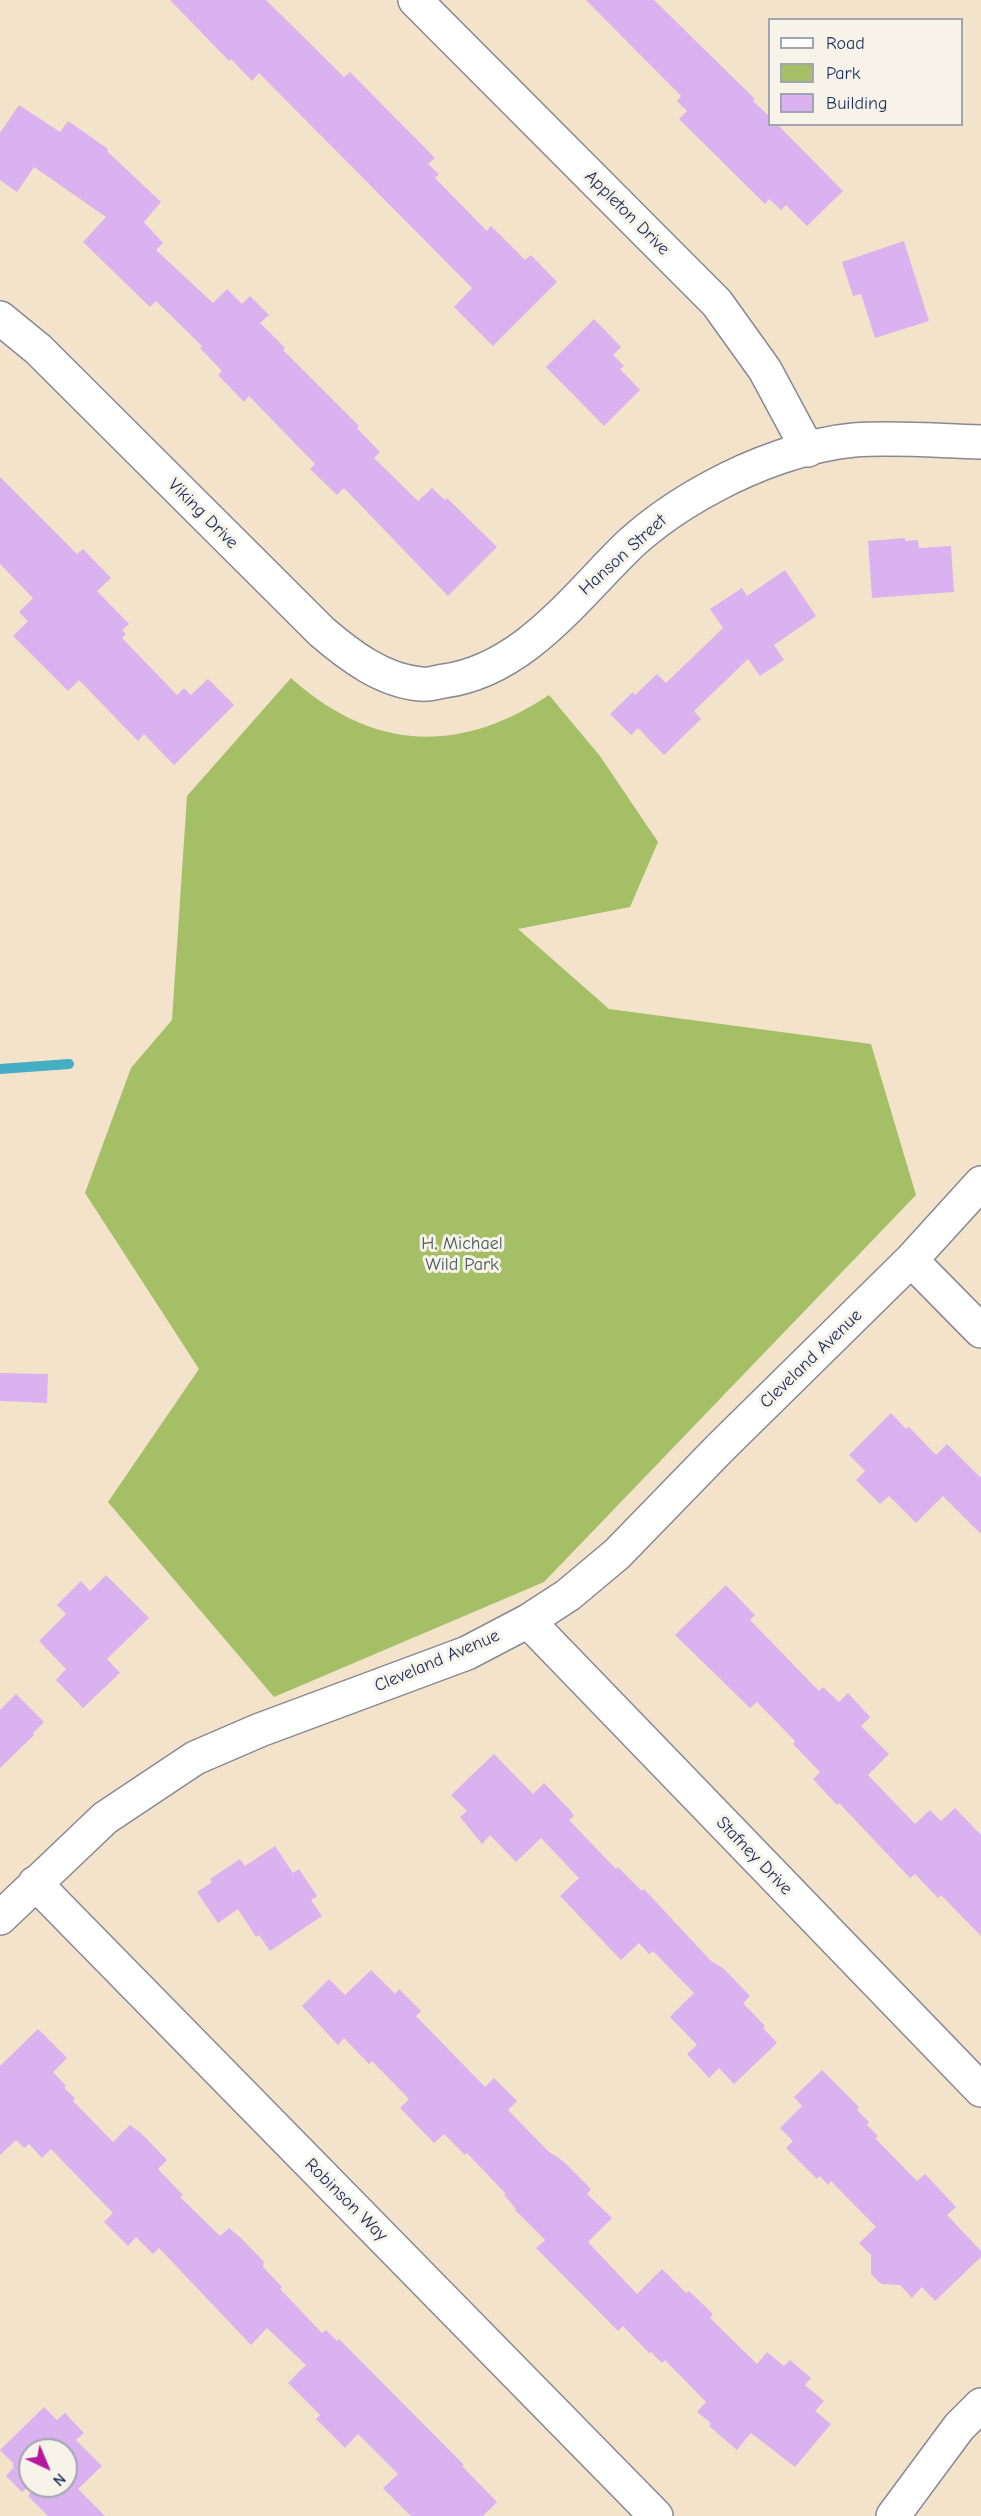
<!DOCTYPE html>
<html>
<head>
<meta charset="utf-8">
<style>
	body { margin:0 }
	#map { position:relative; width:981px; height:2516px; overflow:hidden; background:#f3e3ca; font-family:"Comic Neue",sans-serif }
	canvas { display:block }
	.legend { position:absolute; left:768px; top:18px; width:195px; height:108px; box-sizing:border-box; background:#f7f3e8; border:2px solid #9fa5b1; margin:0; padding:8px 10px; list-style:none; font-size:18px; color:#1b2f5e }
	.legend li { display:flex; align-items:center; gap:12px; height:30px }
	.legend b { width:30px; border:2px solid #9fa5b1 }
	.north { position:absolute; left:18px; top:2438px; width:60px; height:60px; box-sizing:border-box; background:#f7f3e8; border:2px solid #9fa5b1; border-radius:50%; rotate:136deg; font-size:16px; font-weight:700; line-height:24px; text-align:center; color:#1b2f5e }
	.north::after { content:''; display:block; margin:auto; width:21px; height:27px; background:#b5179e; clip-path:polygon(50% 0,100% 100%,50% 72%,0 100%) }
</style>
</head>
<body>
<div id="map">
<canvas width="981" height="2516"></canvas>
<ul class="legend">
<li><b style="height:8px;background:#fff"></b>Road</li>
<li><b style="height:16px;background:#a4bf66"></b>Park</li>
<li><b style="height:16px;background:#dab2ef"></b>Building</li>
</ul>
<div class="north">N</div>
</div>
<script>
const context = document.querySelector('canvas').getContext('2d');
context.lineJoin = 'round';
function paint(path, color) { context.fillStyle = color; context.fill(path, 'evenodd'); }
function trace(path, color, width, dash) { context.strokeStyle = color; context.lineWidth = width; context.lineCap = dash ? 'butt' : 'round'; context.setLineDash(dash || []); context.stroke(path); }
function drawText(font, color, halo, rows, align = 'center') {
  context.font = font + ' "Comic Neue",sans-serif'; context.lineWidth = 6; context.setLineDash([]); context.textBaseline = 'middle'; context.strokeStyle = halo; context.fillStyle = color; for (const [text, x, y, turn = 0] of rows) {
    context.save(); context.translate(x, y); context.rotate((+turn || 0) * Math.PI / 180); context.textAlign = isNaN(turn) ? turn : align; if (halo) context.strokeText(text, 0, 0); context.fillText(text, 0, 0); context.restore();
  }
}
paint(new Path2D(`
	M 291,678 C 372,751 459,755 549,695 L 600,756 L 658,842 L 630,907 L 518,929 L 609,1009 L 871,1044 L 916,1195 L 544,1582 L 274,1697 L 108,1502 L 199,1369 L 85,1193 L 131,1068 L 172,1020 L 187,796 Z`), '#a4bf66');
trace(new Path2D(`
	M 0,1069 L 69,1064`), '#45aec4', 10);
paint(new Path2D(`
	M 170,0 L 266,0 L 344,77 L 350,72 L 435,158 L 428,164 L 439,174 L 435,178 L 487,231 L 491,226 L 525,260 L 531,255 L 557,282 L 493,346 L 454,307 L 472,288 L 259,73 L 252,81 L 231,59 L 229,61 Z
	M 586,0 L 654,0 L 755,99 L 753,101 L 770,117 L 770,124 L 777,124 L 843,191 L 807,226 L 786,205 L 781,210 L 769,199 L 765,204 L 679,119 L 687,111 L 677,101 L 681,96 Z
	M 19,105 L 60,132 L 68,121 L 108,149 L 107,151 L 161,202 L 144,222 L 163,243 L 156,250 L 213,303 L 227,289 L 242,304 L 250,296 L 269,315 L 260,323 L 285,348 L 283,350 L 359,426 L 357,428 L 380,452 L 374,458 L 418,501 L 432,488 L 445,500 L 447,498 L 497,547 L 448,596 L 344,488 L 337,495 L 310,469 L 315,464 L 249,396 L 244,402 L 218,375 L 222,371 L 200,348 L 202,346 L 156,301 L 150,307 L 83,242 L 106,217 L 34,167 L 17,192 L 0,180 L 0,133 Z
	M 904,241 L 929,321 L 875,338 L 861,294 L 853,296 L 842,262 Z
	M 594,319 L 621,347 L 613,355 L 624,366 L 620,369 L 640,390 L 604,426 L 546,367 Z
	M 0,477 L 77,554 L 83,549 L 111,578 L 97,591 L 129,624 L 122,630 L 126,634 L 122,638 L 177,695 L 184,688 L 191,695 L 208,679 L 234,705 L 174,765 L 144,734 L 138,741 L 79,680 L 68,691 L 13,636 L 28,621 L 19,612 L 33,598 L 0,564 Z
	M 905,538 L 905,541 L 918,540 L 919,548 L 951,546 L 954,592 L 872,598 L 868,541 Z
	M 785,570 L 816,616 L 774,645 L 784,660 L 760,676 L 748,659 L 694,711 L 701,719 L 664,755 L 638,728 L 631,735 L 610,714 L 633,692 L 635,695 L 657,674 L 666,683 L 723,628 L 710,609 L 742,588 L 747,596 Z
	M 0,1373 L 48,1374 L 47,1403 L 0,1401 Z
	M 891,1413 L 906,1429 L 909,1427 L 936,1455 L 947,1444 L 981,1478 L 981,1534 L 943,1496 L 916,1523 L 889,1496 L 880,1504 L 856,1480 L 865,1471 L 849,1455 Z
	M 106,1575 L 149,1618 L 107,1659 L 120,1673 L 83,1708 L 56,1680 L 66,1669 L 39,1641 L 66,1614 L 57,1605 L 81,1581 L 90,1591 Z
	M 726,1585 L 755,1615 L 750,1620 L 819,1691 L 823,1687 L 839,1702 L 848,1693 L 870,1717 L 861,1726 L 889,1754 L 868,1775 L 915,1824 L 930,1810 L 941,1821 L 955,1808 L 981,1835 L 981,1936 L 941,1895 L 938,1898 L 915,1874 L 910,1878 L 839,1803 L 837,1805 L 813,1779 L 820,1772 L 793,1744 L 795,1741 L 757,1702 L 750,1708 L 675,1635 Z
	M 16,1694 L 44,1722 L 33,1733 L 34,1735 L 0,1768 L 0,1710 Z
	M 494,1754 L 533,1794 L 544,1783 L 570,1810 L 574,1816 L 569,1820 L 616,1869 L 618,1867 L 642,1891 L 644,1889 L 710,1960 L 724,1969 L 750,1996 L 743,2003 L 765,2026 L 763,2028 L 777,2043 L 734,2084 L 719,2068 L 709,2078 L 687,2054 L 697,2045 L 670,2017 L 694,1993 L 653,1951 L 649,1954 L 639,1943 L 621,1960 L 560,1896 L 579,1878 L 541,1838 L 516,1862 L 490,1835 L 482,1844 L 460,1817 L 467,1811 L 451,1795 Z
	M 275,1846 L 293,1873 L 299,1869 L 317,1896 L 311,1900 L 322,1916 L 270,1951 L 259,1935 L 256,1937 L 238,1909 L 218,1923 L 197,1892 L 212,1882 L 210,1879 L 240,1859 L 245,1866 Z
	M 371,1970 L 395,1994 L 399,1989 L 421,2011 L 416,2016 L 485,2087 L 494,2078 L 517,2101 L 508,2110 L 548,2151 L 563,2161 L 591,2189 L 587,2194 L 612,2218 L 588,2242 L 637,2294 L 662,2269 L 686,2293 L 689,2291 L 713,2314 L 710,2318 L 757,2364 L 767,2352 L 784,2366 L 790,2360 L 811,2378 L 805,2385 L 824,2401 L 815,2411 L 831,2424 L 795,2467 L 751,2433 L 737,2450 L 709,2426 L 711,2423 L 697,2412 L 706,2402 L 665,2360 L 662,2363 L 651,2352 L 649,2353 L 623,2326 L 618,2331 L 536,2248 L 545,2240 L 515,2210 L 516,2209 L 504,2195 L 506,2194 L 467,2153 L 465,2155 L 444,2134 L 434,2143 L 400,2108 L 409,2099 L 372,2061 L 369,2064 L 344,2038 L 338,2045 L 302,2006 L 329,1979 L 345,1995 Z
	M 38,2029 L 67,2058 L 53,2072 L 66,2086 L 64,2088 L 75,2098 L 73,2101 L 113,2142 L 130,2125 L 141,2133 L 167,2160 L 158,2169 L 183,2195 L 180,2197 L 220,2236 L 229,2228 L 241,2238 L 264,2262 L 263,2267 L 282,2287 L 280,2289 L 322,2333 L 326,2330 L 337,2341 L 339,2339 L 464,2465 L 462,2466 L 497,2502 L 483,2516 L 411,2516 L 383,2488 L 398,2474 L 358,2434 L 345,2448 L 316,2419 L 320,2415 L 288,2383 L 306,2365 L 267,2328 L 251,2345 L 159,2248 L 153,2254 L 136,2237 L 128,2246 L 104,2222 L 113,2213 L 51,2149 L 42,2158 L 29,2144 L 24,2148 L 16,2140 L 0,2155 L 0,2066 Z
	M 822,2070 L 859,2107 L 857,2110 L 869,2122 L 867,2125 L 878,2136 L 875,2138 L 917,2181 L 925,2174 L 956,2207 L 947,2215 L 981,2251 L 981,2257 L 935,2301 L 922,2287 L 912,2298 L 900,2285 L 881,2284 L 871,2274 L 871,2255 L 859,2243 L 876,2227 L 831,2181 L 828,2185 L 820,2176 L 817,2179 L 786,2148 L 793,2141 L 780,2128 L 802,2106 L 794,2097 Z
	M 44,2407 L 57,2420 L 65,2413 L 84,2433 L 76,2440 L 102,2466 L 78,2489 L 105,2516 L 48,2516 L 28,2496 L 32,2491 L 28,2487 L 22,2492 L 6,2476 L 14,2467 L 12,2465 L 14,2464 L 0,2450 ZM 30,2450 L 66,2450 L 66,2486 L 30,2486 Z`), '#dab2ef');
const minor = new Path2D(`
	M 415,0 L 717,303 L 765,370 L 808,450
	M 0,318 L 38,349 L 322,632 C 350,656 383,681 421,684 C 428,685 437,682 444,681 C 524,670 575,597 630,544 C 654,522 684,502 712,487 C 752,465 808,444 854,440 C 896,437 939,441 981,442
	M 911,1260 L 981,1331
	M 528,1621 L 981,2090
	M 35,1883 L 656,2516
	M 0,1918 L 105,1818 L 195,1758 L 260,1730 L 467,1653 L 528,1621 L 568,1595 L 617,1554 L 720,1448 L 911,1260 L 981,1183
	M 893,2516 L 959,2427 L 981,2405`);
trace(minor, '#878994', 36);
trace(minor, '#fff', 33);
drawText('18px', '#1b2f5e', '#f7f3e8', [
	["Appleton Drive",627,213,45],
	["Viking Drive",203,514,45],
	["Hanson Street",623,555,-42],
	["Cleveland Avenue",811,1359,-44],
	["Cleveland Avenue",437,1661,-23],
	["Stafney Drive",754,1856,46],
	["Robinson Way",346,2200,45]
]);
drawText('18px', '#445a60', '#f7f3e8', [
	["H. Michael",462,1244],
	["Wild Park",462,1265]
]);
</script>
</body>
</html>
